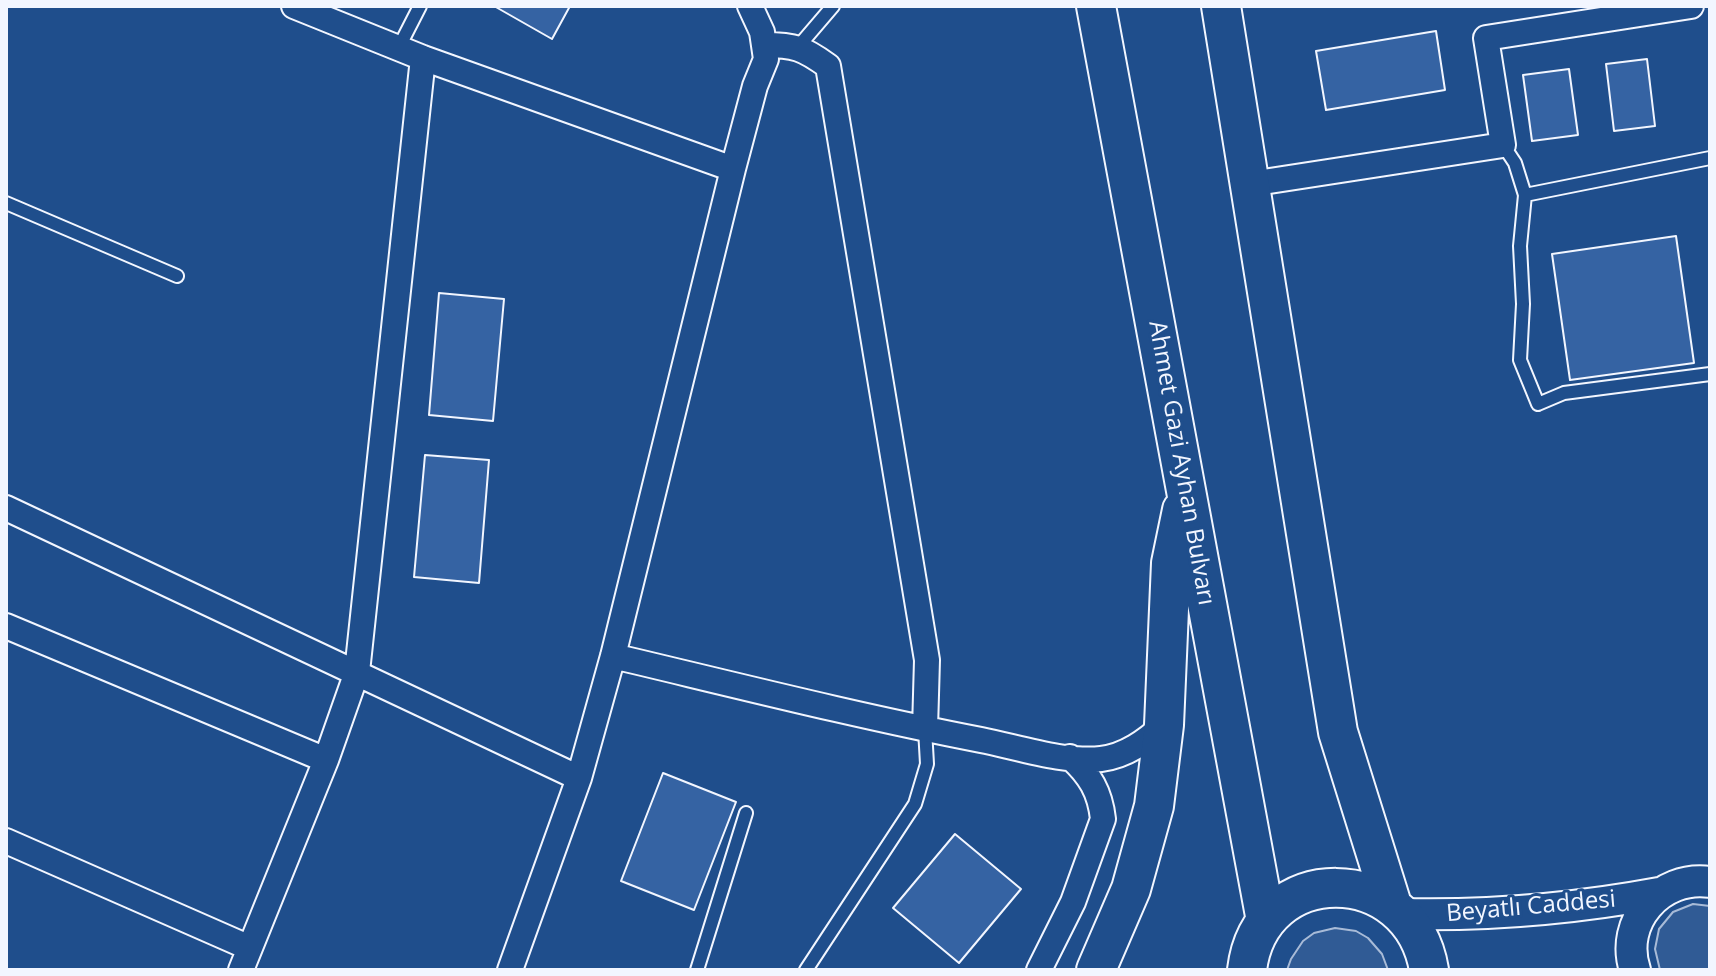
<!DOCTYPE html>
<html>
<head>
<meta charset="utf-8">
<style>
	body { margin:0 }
	#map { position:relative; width:1716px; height:976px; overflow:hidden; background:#1f4e8c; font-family:"Open Sans",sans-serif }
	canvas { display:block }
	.frame { position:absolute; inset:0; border:8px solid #f2f6ff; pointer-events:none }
</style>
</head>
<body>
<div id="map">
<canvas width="1716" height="976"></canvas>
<div class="frame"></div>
</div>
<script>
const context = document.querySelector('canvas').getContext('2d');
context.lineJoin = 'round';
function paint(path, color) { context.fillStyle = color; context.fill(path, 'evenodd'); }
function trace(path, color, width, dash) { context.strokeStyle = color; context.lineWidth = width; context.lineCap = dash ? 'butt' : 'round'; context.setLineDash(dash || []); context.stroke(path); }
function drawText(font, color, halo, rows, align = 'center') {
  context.font = font + ' "Open Sans",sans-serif'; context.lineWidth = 6; context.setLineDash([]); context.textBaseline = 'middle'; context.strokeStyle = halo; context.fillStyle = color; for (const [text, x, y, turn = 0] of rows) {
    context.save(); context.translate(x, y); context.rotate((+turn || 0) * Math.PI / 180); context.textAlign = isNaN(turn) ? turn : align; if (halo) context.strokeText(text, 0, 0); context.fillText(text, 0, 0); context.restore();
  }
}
const built = new Path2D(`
	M 1693,904 L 1710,906 L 1710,970 L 1660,970 L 1655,949 L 1659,929 L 1673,912 Z
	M 1335,928 L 1356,931 L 1368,938 L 1382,954 L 1388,970 L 1287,970 L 1291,959 L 1303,941 L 1314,933 Z`);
paint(built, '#305b95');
trace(built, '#a8bbd7', 2);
const building = new Path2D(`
	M 494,6 L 570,6 L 552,39 Z
	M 1436,31 L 1445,90 L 1326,110 L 1316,51 Z
	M 1647,59 L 1655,126 L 1614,131 L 1606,64 Z
	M 1569,69 L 1578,135 L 1532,141 L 1523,75 Z
	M 1676,236 L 1694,363 L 1570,380 L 1552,254 Z
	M 439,293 L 504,299 L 493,421 L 429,415 Z
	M 425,455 L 489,460 L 479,583 L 414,577 Z
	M 663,773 L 736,802 L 694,910 L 621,881 Z
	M 955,834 L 1021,889 L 959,963 L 893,908 Z`);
paint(building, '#3563a3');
trace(building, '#f2f6ff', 2);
const service = new Path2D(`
	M 798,47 L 833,6
	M 398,49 L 420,6
	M 1503,145 L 1515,163 L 1525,195 L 1520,246 L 1523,304 L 1520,360 L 1538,404 L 1564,393 L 1710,374
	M 1525,195 L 1710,158
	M 6,203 L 177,276
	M 697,970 L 746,813
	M 806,970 L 915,804 L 927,764 L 925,729`);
const minor = new Path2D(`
	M 294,6 L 423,58 L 733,169
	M 764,45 C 795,45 803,48 828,66 L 927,660 L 925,729
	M 1250,184 L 1503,145 L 1486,38 L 1691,6
	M 6,508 L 579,778
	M 6,626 L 326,760
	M 613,656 C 735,685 857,716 981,740 C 1017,747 1065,763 1101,759 C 1126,756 1146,741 1164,725
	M 6,841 L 250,948
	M 241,970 L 326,760 L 357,672 L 423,58
	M 510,970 L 579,778 L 613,656 L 733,169 L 755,86 L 766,59 L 762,32 L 750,6
	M 1039,970 L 1073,902 L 1103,819 C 1100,792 1090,775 1070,757`);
const tertiary = new Path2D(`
	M 1402,914 C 1490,916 1573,909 1659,893
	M 1635,970 C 1619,922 1660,875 1710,882`);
const primary = new Path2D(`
	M 1096,6 L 1266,921
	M 1221,6 L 1338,732 L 1392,905
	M 1096,970 L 1131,889 L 1154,806 L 1164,725 L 1171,563 L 1182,510
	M 1247,970 C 1260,860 1411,861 1429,970`);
trace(service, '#f2f6ff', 16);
trace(minor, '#f2f6ff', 28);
trace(tertiary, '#f2f6ff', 34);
trace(primary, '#f2f6ff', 42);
trace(service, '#1f4e8c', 12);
trace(minor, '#1f4e8c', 24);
trace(tertiary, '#1f4e8c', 30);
trace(primary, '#1f4e8c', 38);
drawText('24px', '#f2f6ff', '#1f4e8c', [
	["Ahmet Gazi Ayhan Bulvarı",1181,463,80],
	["Beyatlı Caddesi",1531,907,-5]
]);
</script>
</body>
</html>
